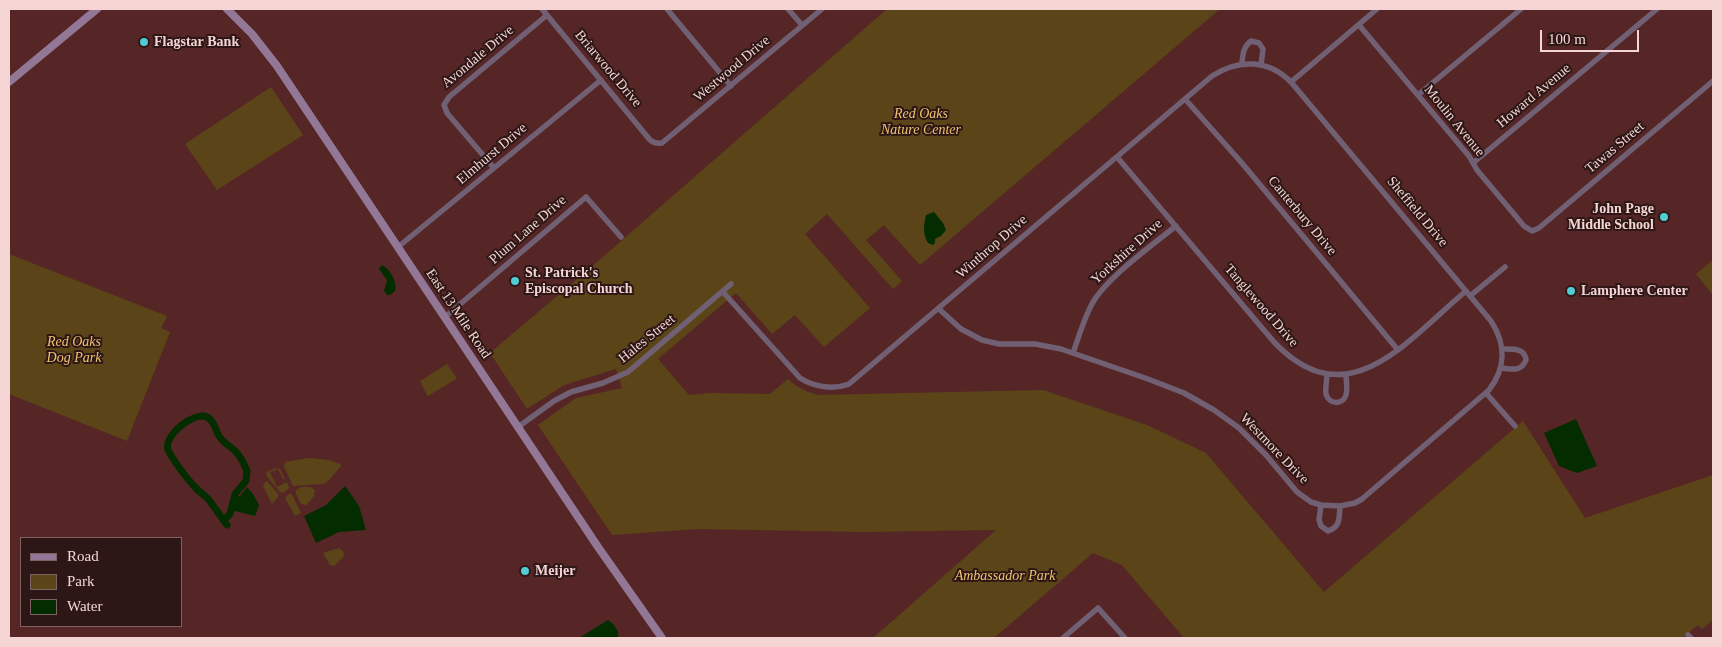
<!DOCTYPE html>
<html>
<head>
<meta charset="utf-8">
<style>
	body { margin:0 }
	#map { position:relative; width:1722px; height:647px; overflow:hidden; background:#552625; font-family:Georgia,serif }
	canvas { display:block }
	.frame { position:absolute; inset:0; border:10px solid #f4d5d3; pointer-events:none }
	.legend { position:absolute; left:20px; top:537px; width:162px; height:90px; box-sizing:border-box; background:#2c1716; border:1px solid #7c6362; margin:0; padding:6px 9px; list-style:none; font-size:15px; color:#f4d5d3 }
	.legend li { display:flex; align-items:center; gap:10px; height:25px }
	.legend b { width:25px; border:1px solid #7c6362 }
	.scale { position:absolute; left:1540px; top:30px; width:99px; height:22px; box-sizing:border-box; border:2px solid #f4d5d3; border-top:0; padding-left:6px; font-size:15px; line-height:18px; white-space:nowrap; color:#f4d5d3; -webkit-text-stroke:4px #2c1716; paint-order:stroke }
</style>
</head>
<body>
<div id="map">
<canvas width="1722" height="647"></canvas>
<div class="frame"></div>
<ul class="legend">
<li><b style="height:6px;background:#927797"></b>Road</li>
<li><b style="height:14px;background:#5b4518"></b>Park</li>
<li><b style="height:14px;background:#032c01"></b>Water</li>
</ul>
<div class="scale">100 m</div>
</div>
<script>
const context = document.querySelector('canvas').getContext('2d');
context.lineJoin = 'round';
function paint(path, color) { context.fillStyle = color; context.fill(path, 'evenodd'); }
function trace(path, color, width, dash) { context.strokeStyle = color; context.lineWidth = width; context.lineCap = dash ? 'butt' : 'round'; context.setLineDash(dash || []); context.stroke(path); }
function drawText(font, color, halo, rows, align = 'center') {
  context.font = font + ' Georgia,serif'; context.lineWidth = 4; context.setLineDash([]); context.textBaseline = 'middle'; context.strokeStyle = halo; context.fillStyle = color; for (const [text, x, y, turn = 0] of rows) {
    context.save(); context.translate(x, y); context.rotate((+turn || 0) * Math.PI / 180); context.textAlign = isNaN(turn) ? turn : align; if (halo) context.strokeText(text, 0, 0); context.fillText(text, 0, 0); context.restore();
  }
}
paint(new Path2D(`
	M 887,9 L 1220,9 L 920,265 L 884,225 L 866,240 L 902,281 L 893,289 L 827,214 L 805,234 L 870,308 L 824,347 L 795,315 L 772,334 L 736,293 L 658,359 L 689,395 L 710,393 L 770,394 L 788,379 C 798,388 806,392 819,395 L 1043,390 L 1147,425 L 1206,453 L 1324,592 L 1523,421 L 1585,518 L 1713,475 L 1713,620 L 1702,629 L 1698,625 L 1682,638 L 1184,638 L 1122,565 L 1093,553 L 994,638 L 873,638 L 996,530 L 864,532 L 697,529 L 612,535 L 538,425 L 576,398 L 622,388 L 616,369 L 564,385 L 527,409 L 490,353 L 597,262 Z
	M 271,87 L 303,135 L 217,190 L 185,144 Z
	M 9,254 L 167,316 L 161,328 L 170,332 L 127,441 L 9,394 Z
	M 1713,260 L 1713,295 L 1696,274 Z
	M 447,364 L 456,377 L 456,379 L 428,396 L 427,395 L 420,381 Z
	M 309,458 L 329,460 L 342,465 L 329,480 L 323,484 L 293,486 L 284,467 L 285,462 Z
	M 275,468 L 280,469 L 285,479 L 283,479 L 278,469 L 270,472 L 277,487 L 287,482 L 289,488 L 283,493 L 280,492 L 266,475 L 267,472 Z
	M 267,481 L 278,494 L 278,497 L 272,504 L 263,486 L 265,482 Z
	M 301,487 L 310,487 L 315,490 L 314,496 L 306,505 L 301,504 L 296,494 L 296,490 Z
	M 290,493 L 292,495 L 301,513 L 295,516 L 285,498 Z
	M 339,548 L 343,551 L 344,556 L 334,566 L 330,565 L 323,553 Z`), '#5b4518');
paint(new Path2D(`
	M 934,212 L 943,223 L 946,230 L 941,236 L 935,239 L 935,243 L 933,245 L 928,243 C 922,234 924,224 926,215 Z
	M 382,265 C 390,269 397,281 395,291 L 390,295 L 387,295 L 384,291 L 387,280 L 379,269 Z
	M 1576,419 L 1597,466 L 1577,473 L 1559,466 L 1544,433 Z
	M 345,486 L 359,506 L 366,530 L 339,532 L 316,543 L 304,516 L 326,505 Z
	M 247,487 L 253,494 L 259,505 L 255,516 L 231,510 L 234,496 L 240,496 Z
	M 608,620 C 614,624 620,631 618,638 L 579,638 Z`), '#032c01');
trace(new Path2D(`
	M 224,520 L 230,514 L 235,494 L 246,481 L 247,471 C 245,466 240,456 236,452 C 231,446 224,444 219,436 C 215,430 215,421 207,417 C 195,411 163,435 168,450 C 173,460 187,479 195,487 C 199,492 205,495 209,500 C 215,508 221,517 227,525`), '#032c01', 7);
trace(new Path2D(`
	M 542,9 L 650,140 C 654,143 657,144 662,143 L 822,9
	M 667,9 L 731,86
	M 788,9 L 802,25
	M 1359,25 L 1469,156 L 1477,170 L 1524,226 L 1532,231 L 1539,228 L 1713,81
	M 1242,63 C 1243,54 1243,47 1251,41 L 1259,43 L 1263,49 L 1261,65
	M 1291,82 L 1377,9
	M 1418,95 L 1521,9
	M 1185,99 L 1241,162 L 1398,350
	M 1117,157 L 1274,342 C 1348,420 1407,340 1466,291
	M 1473,163 L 1657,9
	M 494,168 L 447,113 L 444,105 L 449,97 L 547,15
	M 398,247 L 601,80
	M 723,292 L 800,378 C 814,387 833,390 849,384 L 1212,76 C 1238,59 1268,59 1291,82 L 1491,321 C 1506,344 1506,368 1489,390 L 1362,499 L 1355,503 L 1340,506 L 1321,505 L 1311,502 L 1297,492 L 1266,455 L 1239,428 L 1214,410 L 1184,393 L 1148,379 L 1061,349 L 1035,344 L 999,344 L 982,340 L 961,329 L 939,309
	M 1470,296 L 1505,267
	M 445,317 L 586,197 L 621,237
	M 1073,353 C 1079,336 1084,318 1093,302 C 1108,277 1152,245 1176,226
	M 1501,368 C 1512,369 1521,372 1526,360 C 1525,348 1513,349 1503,349
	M 1327,374 C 1327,380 1325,388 1326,394 C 1329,405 1343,405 1346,395 C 1348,388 1346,381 1346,375
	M 1486,393 L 1515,426
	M 518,427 L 554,401 L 571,392 L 603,383 L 628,372 L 731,284
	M 1321,505 L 1319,520 L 1321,526 L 1328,531 C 1341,527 1339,517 1340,506
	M 1688,635 L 1691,638
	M 1063,638 L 1098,608 L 1125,638`), '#716074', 5.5);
trace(new Path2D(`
	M 227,9 L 252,34 L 277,66 L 598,547 L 662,638
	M 9,82 L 97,9`), '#927797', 8);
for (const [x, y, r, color] of [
	[144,42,5,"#51ccd4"],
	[1664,217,5,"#51ccd4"],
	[515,281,5,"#51ccd4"],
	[1571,291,5,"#51ccd4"],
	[525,571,5,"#51ccd4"]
]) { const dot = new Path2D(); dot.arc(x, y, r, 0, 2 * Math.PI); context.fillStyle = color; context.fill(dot); trace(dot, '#2c1716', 2); }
drawText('bold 14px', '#f4d5d3', '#2c1716', [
	["Flagstar Bank",154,42],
	["John Page",1654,209,"right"],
	["Middle School",1654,225,"right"],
	["St. Patrick's",525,273],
	["Episcopal Church",525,289],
	["Lamphere Center",1581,291],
	["Meijer",535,571]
], 'left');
drawText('14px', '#f4d5d3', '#2c1716', [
	["Avondale Drive",478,57,-40],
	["Briarwood Drive",608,69,50],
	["Westwood Drive",732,69,-40],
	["Howard Avenue",1534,96,-40],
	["Moulin Avenue",1454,121,51],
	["Tawas Street",1615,148,-40],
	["Elmhurst Drive",492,154,-40],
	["Sheffield Drive",1417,212,50],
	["Canterbury Drive",1302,216,50],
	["Plum Lane Drive",528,230,-41],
	["Winthrop Drive",992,247,-41],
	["Yorkshire Drive",1127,252,-42],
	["Tanglewood Drive",1261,306,49],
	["East 13 Mile Road",458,314,56],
	["Hales Street",647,339,-39],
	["Westmore Drive",1274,449,46]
]);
drawText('italic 14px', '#efc26e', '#2c1716', [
	["Red Oaks",921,114],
	["Nature Center",921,130],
	["Red Oaks",74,342],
	["Dog Park",74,358],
	["Ambassador Park",1005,576]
]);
</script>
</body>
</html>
